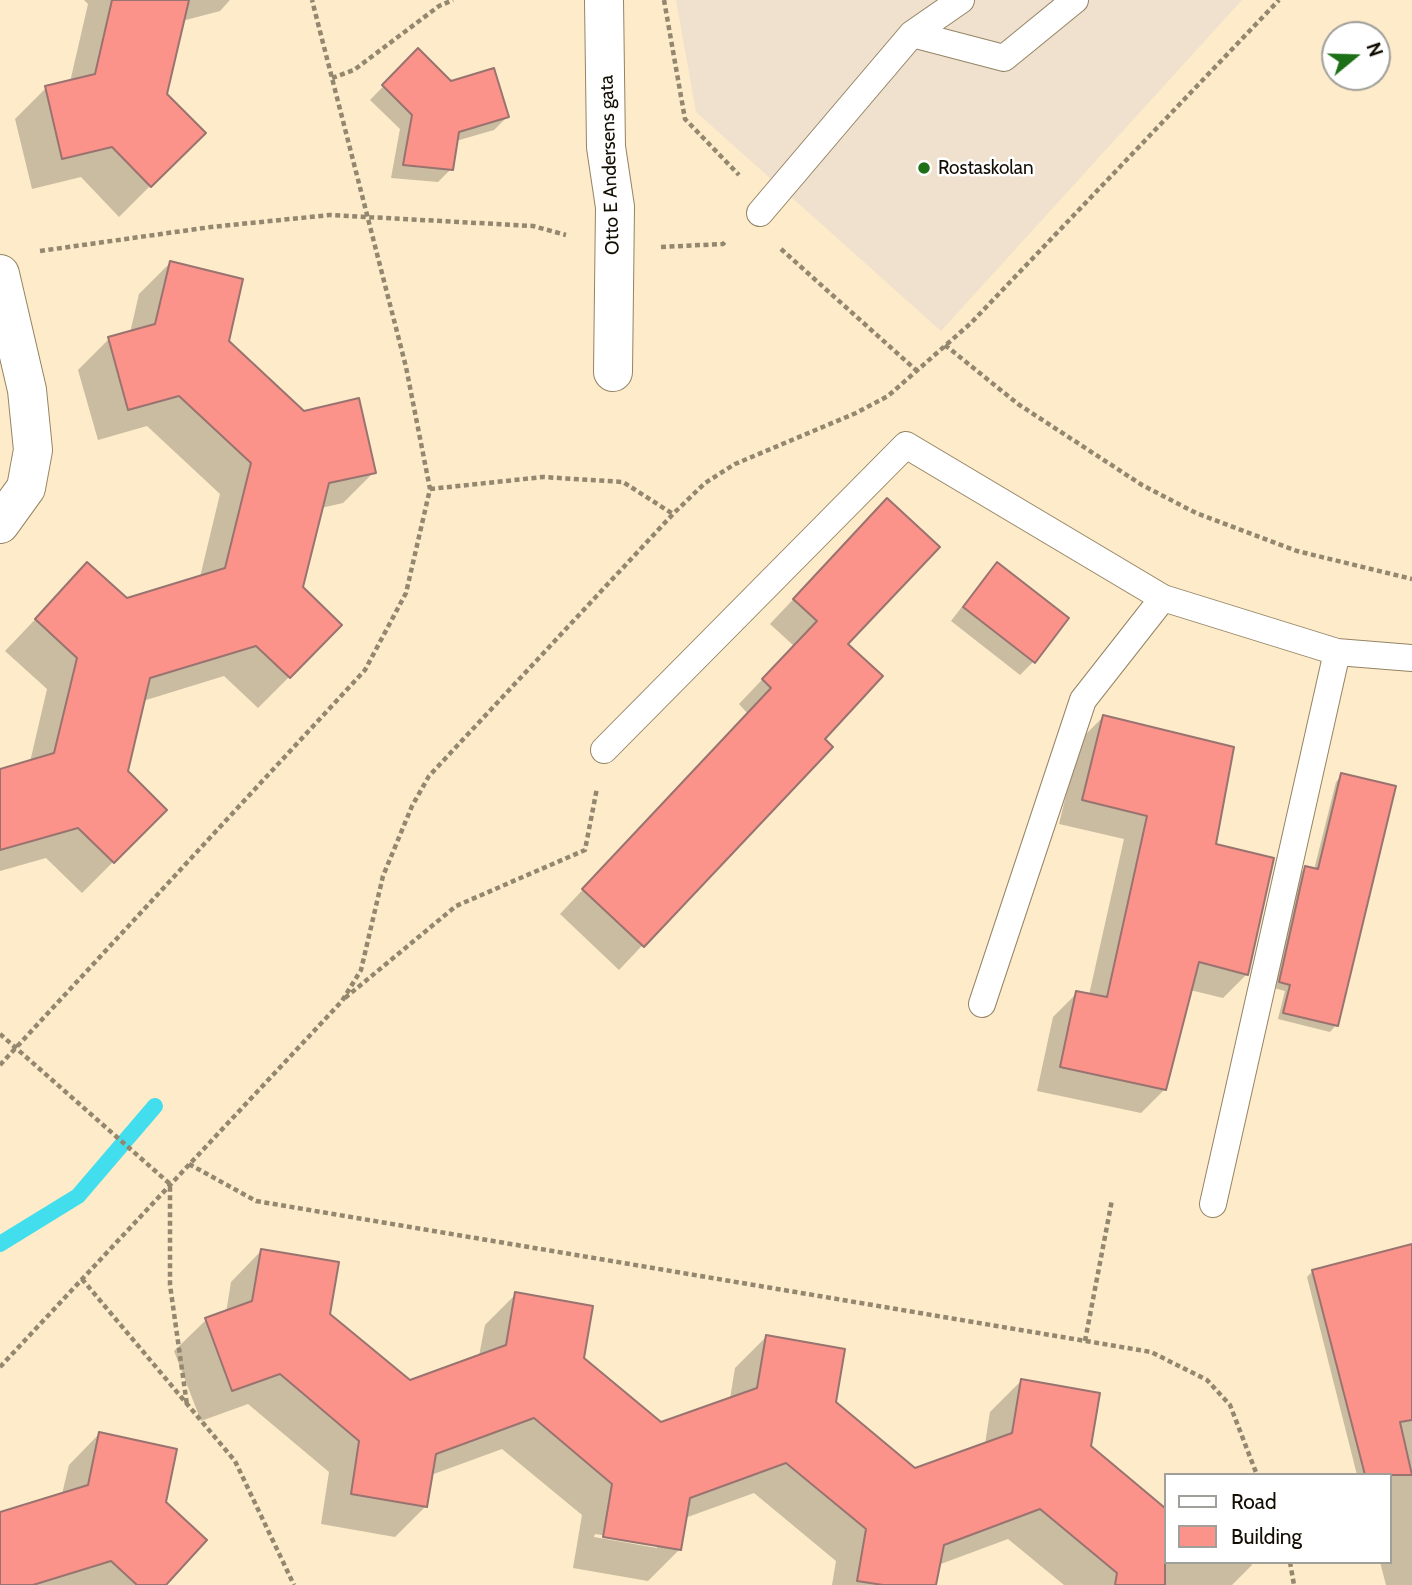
<!DOCTYPE html>
<html>
<head>
<meta charset="utf-8">
<style>
	body { margin:0 }
	#map { position:relative; width:1412px; height:1585px; overflow:hidden; background:#fdebc9; font-family:Cabin,sans-serif }
	canvas { display:block }
	.legend { position:absolute; left:1164px; top:1473px; width:228px; height:91px; box-sizing:border-box; background:#fff; border:2px solid #a19f9a; margin:0; padding:9px 12px; list-style:none; font-size:21px; color:#130e03 }
	.legend li { display:flex; align-items:center; gap:14px; height:35px }
	.legend b { width:35px; border:2px solid #a19f9a }
	.north { position:absolute; left:1321px; top:21px; width:70px; height:70px; box-sizing:border-box; background:#fff; border:2px solid #a19f9a; border-radius:50%; rotate:71deg; font-size:19px; font-weight:700; line-height:28px; text-align:center; color:#130e03 }
	.north::after { content:''; display:block; margin:auto; width:24px; height:32px; background:#1e7018; clip-path:polygon(50% 0,100% 100%,50% 72%,0 100%) }
</style>
</head>
<body>
<div id="map">
<canvas width="1412" height="1585"></canvas>
<ul class="legend">
<li><b style="height:9px;background:#fff"></b>Road</li>
<li><b style="height:19px;background:#fb938a"></b>Building</li>
</ul>
<div class="north">N</div>
</div>
<script>
const context = document.querySelector('canvas').getContext('2d');
context.lineJoin = 'round';
function paint(path, color) { context.fillStyle = color; context.fill(path, 'evenodd'); }
function trace(path, color, width, dash) { context.strokeStyle = color; context.lineWidth = width; context.lineCap = dash ? 'butt' : 'round'; context.setLineDash(dash || []); context.stroke(path); }
function drawText(font, color, halo, rows, align = 'center') {
  context.font = font + ' Cabin,sans-serif'; context.lineWidth = 5; context.setLineDash([]); context.textBaseline = 'middle'; context.strokeStyle = halo; context.fillStyle = color; for (const [text, x, y, turn = 0] of rows) {
    context.save(); context.translate(x, y); context.rotate((+turn || 0) * Math.PI / 180); context.textAlign = isNaN(turn) ? turn : align; if (halo) context.strokeText(text, 0, 0); context.fillText(text, 0, 0); context.restore();
  }
}
paint(new Path2D(`
	M 676,0 L 1242,0 L 941,331 L 696,112 Z`), '#f0e1ce');
paint(new Path2D(`
	M 84,0 L 230,0 L 220,11 L 182,21 L 165,95 L 203,133 L 119,217 L 81,177 L 32,189 L 15,119 L 46,88 L 70,82 L 88,4 Z
	M 418,51 L 451,83 L 507,117 L 494,130 L 456,141 L 451,169 L 438,182 L 391,178 L 400,129 L 370,100 Z
	M 170,263 L 227,342 L 304,413 L 374,472 L 343,503 L 321,508 L 301,588 L 289,677 L 258,708 L 224,676 L 143,701 L 126,772 L 165,810 L 82,893 L 46,858 L 0,871 L 0,771 L 30,762 L 47,689 L 5,651 L 88,564 L 127,600 L 200,577 L 220,494 L 147,426 L 98,440 L 78,370 L 109,339 L 130,333 L 139,294 Z
	M 864,524 L 846,644 L 823,739 L 830,747 L 619,970 L 560,914 L 748,714 L 739,704 L 794,646 L 770,624 Z
	M 997,565 L 1067,618 L 1033,662 L 1020,675 L 951,621 L 984,578 Z
	M 1103,717 L 1214,845 L 1247,974 L 1223,998 L 1190,990 L 1165,1089 L 1141,1113 L 1037,1091 L 1053,1017 L 1077,993 L 1089,995 L 1124,839 L 1059,824 L 1079,741 Z
	M 1342,775 L 1336,1025 L 1330,1032 L 1278,1019 L 1285,991 L 1274,988 L 1299,874 L 1306,868 L 1314,870 L 1336,782 Z
	M 1412,1246 L 1412,1585 L 1386,1585 L 1380,1562 L 1389,1562 L 1389,1475 L 1357,1475 L 1307,1277 L 1313,1271 Z
	M 262,1250 L 328,1314 L 409,1382 L 479,1356 L 485,1325 L 516,1294 L 582,1359 L 661,1424 L 730,1399 L 735,1368 L 766,1337 L 834,1403 L 915,1470 L 985,1444 L 990,1412 L 1021,1381 L 1089,1447 L 1165,1511 L 1165,1562 L 1251,1562 L 1252,1565 L 1232,1585 L 1064,1585 L 1008,1539 L 938,1565 L 935,1585 L 832,1585 L 836,1561 L 754,1493 L 685,1518 L 679,1550 L 648,1581 L 573,1568 L 582,1515 L 502,1449 L 431,1475 L 426,1506 L 395,1537 L 321,1524 L 329,1472 L 248,1404 L 201,1421 L 174,1351 L 206,1320 L 226,1313 L 231,1282 ZM 595,1534 L 657,1544 L 657,1548 L 594,1537 Z
	M 100,1433 L 164,1503 L 163,1585 L 0,1585 L 0,1514 L 62,1494 L 69,1465 Z`), '#0003');
trace(new Path2D(`
	M 0,1244 L 78,1196 L 155,1106`), '#42deed', 16);
const building = new Path2D(`
	M 112,0 L 189,0 L 167,94 L 206,133 L 151,187 L 112,147 L 62,159 L 45,86 L 95,74 Z
	M 418,48 L 451,81 L 494,68 L 509,117 L 459,132 L 453,170 L 403,165 L 412,115 L 382,85 Z
	M 170,261 L 243,279 L 229,341 L 304,411 L 359,398 L 376,473 L 329,483 L 303,587 L 342,625 L 290,678 L 256,646 L 150,678 L 128,771 L 167,810 L 114,863 L 78,828 L 0,850 L 0,769 L 54,753 L 77,658 L 35,619 L 87,562 L 127,598 L 225,568 L 251,463 L 179,396 L 128,410 L 108,337 L 155,324 Z
	M 887,498 L 940,547 L 848,644 L 883,676 L 825,739 L 833,747 L 644,947 L 582,889 L 771,688 L 762,679 L 817,621 L 793,599 Z
	M 997,562 L 1069,618 L 1035,663 L 963,607 Z
	M 1103,715 L 1234,747 L 1216,844 L 1274,858 L 1248,975 L 1199,962 L 1166,1090 L 1060,1067 L 1076,991 L 1107,997 L 1147,816 L 1082,800 Z
	M 1341,773 L 1396,786 L 1338,1026 L 1283,1013 L 1290,985 L 1279,982 L 1305,866 L 1318,869 Z
	M 1412,1244 L 1412,1420 L 1400,1422 L 1412,1475 L 1365,1475 L 1312,1270 Z
	M 261,1249 L 339,1262 L 330,1314 L 410,1380 L 506,1345 L 515,1292 L 593,1306 L 584,1358 L 661,1422 L 757,1388 L 766,1335 L 845,1349 L 836,1402 L 915,1468 L 1012,1433 L 1021,1379 L 1100,1393 L 1091,1446 L 1165,1508 L 1165,1585 L 1115,1585 L 1117,1573 L 1040,1509 L 944,1545 L 936,1585 L 883,1585 L 857,1581 L 866,1529 L 786,1463 L 690,1498 L 681,1550 L 603,1537 L 612,1484 L 534,1418 L 436,1454 L 427,1507 L 351,1494 L 359,1441 L 280,1374 L 232,1391 L 205,1318 L 252,1301 Z
	M 99,1432 L 177,1449 L 166,1502 L 207,1540 L 166,1585 L 137,1585 L 111,1561 L 33,1585 L 0,1585 L 0,1512 L 88,1485 Z`);
paint(building, '#fb938a');
trace(building, '#99736f', 2);
const lane = new Path2D(`
	M 912,34 L 1004,58 L 1075,0
	M 760,213 L 912,34 L 961,0
	M 604,750 L 906,445 L 1163,598 L 1337,652 L 1412,658
	M 982,1004 L 1083,700 L 1163,598
	M 1213,1204 L 1337,652`);
const street = new Path2D(`
	M 604,0 L 606,147 L 615,207 L 613,372
	M 0,274 L 27,390 L 33,450 L 26,488 L 0,524`);
trace(lane, '#948465', 28);
trace(street, '#948465', 40);
trace(new Path2D(`
	M 664,0 L 685,119 L 739,175
	M 332,78 L 354,70 L 439,6 L 453,0
	M 661,247 L 723,244 L 727,240
	M 781,249 L 917,371
	M 40,251 L 211,227 L 330,215 L 533,226 L 566,235
	M 945,345 L 1018,404 L 1142,485 L 1196,513 L 1297,551 L 1412,579
	M 430,489 L 543,477 L 623,482 L 673,514
	M 345,998 L 456,906 L 585,850 L 597,788
	M 0,1034 L 170,1184 L 170,1285 L 187,1405
	M 0,1065 L 365,670 L 406,593 L 430,489 L 406,367 L 312,0
	M 189,1164 L 256,1201 L 1151,1352 L 1207,1380 L 1230,1405 L 1257,1475
	M 82,1279 L 235,1461 L 294,1585
	M 1085,1341 L 1112,1200
	M 0,1367 L 342,1001 L 361,970 L 383,876 L 412,806 L 429,776 L 673,514 L 705,483 L 735,464 L 856,413 L 888,396 L 971,323 L 1279,0
	M 1290,1562 L 1294,1585`), '#93876f', 4.5, [5, 3.5]);
trace(lane, '#fff', 26);
trace(street, '#fff', 38);
for (const [x, y, r, color] of [
	[924,168,7,"#1e7018"]
]) { const dot = new Path2D(); dot.arc(x, y, r, 0, 2 * Math.PI); context.fillStyle = color; context.fill(dot); trace(dot, '#fff', 2.5); }
drawText('19px', '#130e03', '#fff', [
	["Otto E Andersens gata",610,165,-92]
]);
drawText('19px', '#130e03', '#fff', [
	["Rostaskolan",938,168]
], 'left');
</script>
</body>
</html>
